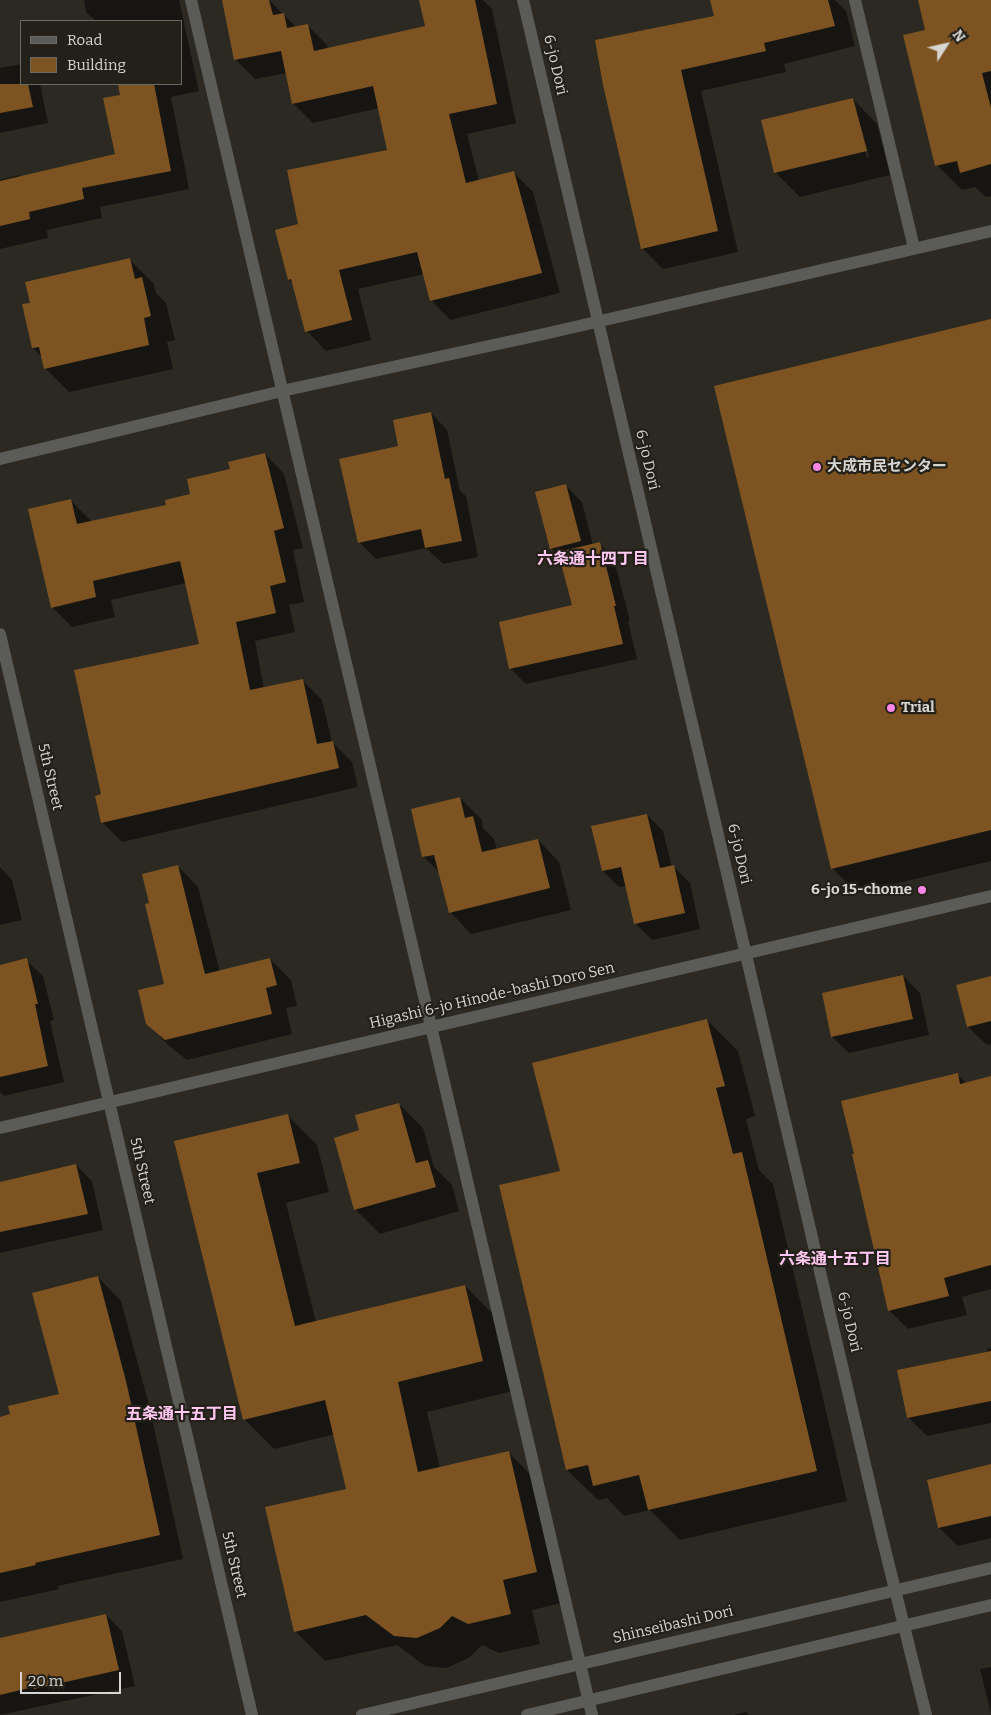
<!DOCTYPE html>
<html>
<head>
<meta charset="utf-8">
<style>
	body { margin:0 }
	#map { position:relative; width:991px; height:1715px; overflow:hidden; background:#2c2922; font-family:Bitter,serif }
	canvas { display:block }
	.legend { position:absolute; left:20px; top:20px; width:162px; height:65px; box-sizing:border-box; background:#222019; border:1px solid #6a6862; margin:0; padding:6px 9px; list-style:none; font-size:15px; color:#d7d5d0 }
	.legend li { display:flex; align-items:center; gap:10px; height:25px }
	.legend b { width:25px; border:1px solid #6a6862 }
	.north { position:absolute; left:921px; top:20px; width:50px; height:50px; -webkit-text-stroke:4px #222019; paint-order:stroke; rotate:55deg; font-size:14px; font-weight:700; line-height:20px; text-align:center; color:#d7d5d0 }
	.north::after { content:''; display:block; margin:auto; width:18px; height:22px; background:#d7d5d0; clip-path:polygon(50% 0,100% 100%,50% 72%,0 100%) }
	.scale { position:absolute; left:20px; top:1672px; width:101px; height:22px; box-sizing:border-box; border:2px solid #d7d5d0; border-top:0; padding-left:6px; font-size:15px; line-height:18px; white-space:nowrap; color:#d7d5d0; -webkit-text-stroke:4px #222019; paint-order:stroke }
</style>
</head>
<body>
<div id="map">
<canvas width="991" height="1715"></canvas>
<ul class="legend">
<li><b style="height:6px;background:#5b5c58"></b>Road</li>
<li><b style="height:14px;background:#7d5322"></b>Building</li>
</ul>
<div class="north">N</div>
<div class="scale">20 m</div>
</div>
<script>
const context = document.querySelector('canvas').getContext('2d');
context.lineJoin = 'round';
function paint(path, color) { context.fillStyle = color; context.fill(path, 'evenodd'); }
function trace(path, color, width, dash) { context.strokeStyle = color; context.lineWidth = width; context.lineCap = dash ? 'butt' : 'round'; context.setLineDash(dash || []); context.stroke(path); }
function drawText(font, color, halo, rows, align = 'center') {
  context.font = font + ' Bitter,"Noto Sans JP",serif'; context.lineWidth = 4.5; context.setLineDash([]); context.textBaseline = 'middle'; context.strokeStyle = halo; context.fillStyle = color; for (const [text, x, y, turn = 0] of rows) {
    context.save(); context.translate(x, y); context.rotate((+turn || 0) * Math.PI / 180); context.textAlign = isNaN(turn) ? turn : align; if (halo) context.strokeText(text, 0, 0); context.fillText(text, 0, 0); context.restore();
  }
}
paint(new Path2D(`
	M 84,0 L 179,0 L 199,91 L 171,97 L 189,189 L 100,207 L 102,218 L 47,230 L 48,238 L 0,249 L 0,180 L 19,175 L 21,177 L 116,155 L 122,96 L 119,84 L 181,84 L 181,21 L 96,21 L 86,12 Z
	M 267,0 L 269,0 L 297,28 L 308,26 L 327,45 L 328,49 L 426,27 L 425,0 L 483,0 L 492,9 L 516,123 L 467,134 L 479,181 L 513,172 L 533,192 L 560,293 L 450,320 L 431,300 L 424,274 L 358,289 L 371,340 L 326,351 L 307,331 L 294,285 L 289,280 L 299,225 L 389,151 L 379,108 L 313,123 L 293,103 L 287,73 L 255,79 L 235,59 Z
	M 711,0 L 835,0 L 846,11 L 855,46 L 784,64 L 786,72 L 701,91 L 738,252 L 663,269 L 642,248 L 604,84 L 715,17 Z
	M 919,0 L 991,0 L 991,196 L 986,197 L 975,187 L 962,190 L 937,165 L 926,31 Z
	M 21,64 L 21,84 L 40,84 L 48,123 L 0,133 L 0,68 Z
	M 853,99 L 877,124 L 890,175 L 800,197 L 775,172 ZM 859,126 L 861,126 L 869,157 L 867,158 Z
	M 130,260 L 154,284 L 156,293 L 166,303 L 175,340 L 167,342 L 173,369 L 69,392 L 45,368 L 43,358 L 33,348 Z
	M 991,320 L 991,861 L 857,893 L 832,868 Z
	M 431,413 L 447,430 L 460,491 L 466,496 L 478,557 L 443,564 L 426,548 L 376,559 L 359,542 L 400,447 Z
	M 265,454 L 284,474 L 303,548 L 293,550 L 304,602 L 289,605 L 295,632 L 255,641 L 264,689 L 303,681 L 322,700 L 332,742 L 352,762 L 358,787 L 122,842 L 103,823 L 97,797 L 103,795 L 201,645 L 186,583 L 111,600 L 115,617 L 72,627 L 52,607 L 70,500 L 90,520 L 91,523 L 168,505 L 191,495 L 232,470 Z
	M 565,485 L 582,502 L 593,545 L 599,543 L 614,559 L 630,621 L 628,621 L 637,659 L 526,684 L 511,669 L 500,623 L 573,606 L 561,558 L 551,548 Z
	M 460,798 L 482,820 L 483,828 L 494,839 L 497,850 L 538,840 L 559,862 L 571,910 L 471,934 L 450,912 L 440,873 L 424,857 Z
	M 647,815 L 663,831 L 672,867 L 673,866 L 690,883 L 700,929 L 652,940 L 635,923 L 627,886 L 619,887 L 603,871 Z
	M 178,866 L 198,887 L 220,972 L 270,959 L 291,980 L 297,1006 L 286,1008 L 292,1034 L 187,1060 L 168,1045 L 147,1023 L 166,985 L 151,904 Z
	M 0,867 L 12,880 L 22,920 L 0,925 Z
	M 26,960 L 43,976 L 54,1020 L 50,1021 L 64,1082 L 4,1096 L 0,1092 L 0,966 Z
	M 903,976 L 920,993 L 929,1035 L 849,1053 L 832,1037 Z
	M 991,977 L 991,1044 L 987,1045 L 968,1027 Z
	M 707,1020 L 738,1051 L 755,1116 L 746,1119 L 759,1170 L 773,1184 L 847,1501 L 680,1540 L 650,1510 L 624,1516 L 607,1498 L 598,1500 L 567,1470 L 561,1172 Z
	M 958,1075 L 966,1083 L 991,1077 L 991,1289 L 962,1297 L 967,1315 L 908,1329 L 889,1310 Z
	M 399,1104 L 423,1128 L 434,1167 L 452,1185 L 459,1211 L 380,1234 L 356,1210 L 335,1139 L 361,1131 Z
	M 287,1115 L 317,1145 L 329,1192 L 286,1203 L 316,1322 L 465,1286 L 495,1316 L 513,1391 L 427,1412 L 440,1468 L 508,1452 L 538,1482 L 566,1602 L 532,1610 L 540,1644 L 499,1653 L 482,1645 L 470,1657 L 447,1668 L 425,1666 L 397,1645 L 325,1661 L 295,1631 L 348,1490 L 335,1434 L 274,1449 L 244,1419 L 176,1142 Z
	M 76,1165 L 92,1181 L 103,1230 L 0,1253 L 0,1184 Z
	M 98,1277 L 121,1301 L 149,1405 L 183,1559 L 58,1586 L 59,1589 L 0,1602 L 0,1418 L 12,1415 L 61,1395 Z
	M 991,1348 L 991,1423 L 927,1436 L 908,1417 L 988,1353 L 987,1349 Z
	M 991,1465 L 991,1538 L 958,1546 L 939,1528 Z
	M 106,1615 L 122,1631 L 135,1686 L 0,1715 L 0,1639 Z
	M 991,1667 L 991,1714 L 980,1669 Z
	M 746,1712 L 749,1715 L 733,1715 Z`), '#0007');
paint(new Path2D(`
	M 222,0 L 269,0 L 273,15 L 284,13 L 287,28 L 308,24 L 314,51 L 425,26 L 419,0 L 475,0 L 497,104 L 449,114 L 466,183 L 514,171 L 542,273 L 430,301 L 417,252 L 339,270 L 352,320 L 305,332 L 291,279 L 288,280 L 275,230 L 298,224 L 287,170 L 387,150 L 373,86 L 292,104 L 281,51 L 234,60 Z
	M 710,0 L 828,0 L 835,26 L 764,43 L 766,51 L 681,70 L 718,231 L 641,249 L 603,85 L 595,40 L 714,16 Z
	M 918,0 L 991,0 L 991,71 L 982,73 L 991,108 L 991,164 L 960,173 L 957,161 L 935,166 L 903,35 L 925,30 Z
	M 0,84 L 28,84 L 33,107 L 0,113 Z
	M 118,84 L 154,84 L 171,171 L 82,188 L 84,199 L 29,212 L 30,219 L 0,226 L 0,181 L 115,154 L 103,98 L 120,95 Z
	M 853,98 L 867,151 L 774,173 L 761,120 Z
	M 130,258 L 135,279 L 142,277 L 151,316 L 144,318 L 149,345 L 44,369 L 39,347 L 32,348 L 22,304 L 30,303 L 25,282 Z
	M 991,319 L 991,830 L 831,869 L 714,386 Z
	M 431,412 L 445,479 L 449,478 L 462,541 L 425,548 L 421,529 L 358,543 L 339,459 L 398,446 L 393,420 Z
	M 265,453 L 284,528 L 274,531 L 286,582 L 270,586 L 276,613 L 236,622 L 250,690 L 303,679 L 317,744 L 333,741 L 339,768 L 101,823 L 95,796 L 101,794 L 74,670 L 199,644 L 180,561 L 93,581 L 96,597 L 51,608 L 28,509 L 71,499 L 77,524 L 166,505 L 165,500 L 190,494 L 187,479 L 230,469 L 228,462 Z
	M 566,484 L 581,541 L 550,549 L 535,492 Z
	M 600,542 L 616,606 L 614,606 L 623,644 L 509,669 L 499,622 L 572,605 L 558,552 Z
	M 460,797 L 465,818 L 473,816 L 482,852 L 538,839 L 550,888 L 449,913 L 434,855 L 422,857 L 411,809 Z
	M 647,814 L 660,868 L 674,865 L 685,913 L 634,924 L 621,867 L 602,871 L 591,826 Z
	M 178,865 L 205,974 L 270,958 L 277,985 L 266,988 L 272,1014 L 165,1040 L 146,1024 L 138,990 L 164,984 L 145,904 L 149,903 L 142,874 Z
	M 27,958 L 38,1004 L 35,1004 L 48,1066 L 0,1077 L 0,965 Z
	M 903,975 L 913,1019 L 831,1037 L 822,993 Z
	M 991,976 L 991,1021 L 967,1027 L 956,985 Z
	M 707,1019 L 725,1086 L 716,1088 L 733,1154 L 742,1152 L 817,1471 L 648,1510 L 639,1475 L 593,1486 L 588,1465 L 566,1470 L 499,1185 L 560,1171 L 532,1063 Z
	M 958,1073 L 960,1084 L 991,1076 L 991,1265 L 944,1278 L 949,1296 L 888,1311 L 852,1154 L 854,1154 L 841,1101 Z
	M 399,1103 L 416,1163 L 428,1160 L 436,1187 L 354,1210 L 334,1138 L 359,1130 L 355,1115 Z
	M 288,1114 L 300,1163 L 257,1173 L 295,1326 L 465,1285 L 483,1361 L 398,1382 L 418,1472 L 509,1451 L 537,1572 L 503,1580 L 511,1614 L 468,1624 L 452,1616 L 440,1628 L 417,1638 L 394,1636 L 366,1615 L 294,1632 L 265,1507 L 346,1489 L 325,1400 L 243,1420 L 174,1141 Z
	M 76,1164 L 88,1214 L 0,1232 L 0,1182 Z
	M 98,1276 L 126,1381 L 160,1535 L 35,1563 L 36,1565 L 0,1573 L 0,1417 L 10,1414 L 8,1406 L 59,1394 L 32,1293 Z
	M 991,1351 L 991,1401 L 907,1418 L 897,1370 Z
	M 991,1464 L 991,1516 L 938,1528 L 927,1480 Z
	M 106,1614 L 119,1670 L 34,1689 L 33,1687 L 0,1695 L 0,1638 Z`), '#7d5322');
trace(new Path2D(`
	M 191,0 L 592,1715
	M 523,0 L 882,1537 L 926,1715
	M 855,0 L 914,248
	M 0,459 L 282,391 L 544,334 L 991,231
	M 0,634 L 252,1715`), '#5b5c58', 12);
trace(new Path2D(`
	M 0,1128 L 991,896
	M 362,1715 L 991,1568
	M 527,1715 L 991,1605`), '#5b5c58', 12);
for (const [x, y, r, color] of [
	[817,467,5,"#fb87e5"],
	[891,708,5,"#fb87e5"],
	[922,890,5,"#fb87e5"]
]) { const dot = new Path2D(); dot.arc(x, y, r, 0, 2 * Math.PI); context.fillStyle = color; context.fill(dot); trace(dot, '#222019', 2); }
drawText('15px', '#d7d5d0', '#222019', [
	["6-jo Dori",555,65,77],
	["6-jo Dori",647,460,77],
	["5th Street",50,777,77],
	["6-jo Dori",739,854,77],
	["Higashi 6-jo Hinode-bashi Doro Sen",492,996,-13],
	["5th Street",142,1171,77],
	["6-jo Dori",849,1322,77],
	["5th Street",234,1565,77],
	["Shinseibashi Dori",673,1625,-13]
]);
drawText('bold 15px', '#d7d5d0', '#222019', [
	["大成市民センター",827,467],
	["Trial",901,708],
	["6-jo 15-chome",912,890,"right"]
], 'left');
drawText('bold 16px', '#fec8f1', '#222019', [
	["六条通十四丁目",593,560],
	["六条通十五丁目",835,1260],
	["五条通十五丁目",182,1415]
]);
</script>
</body>
</html>
